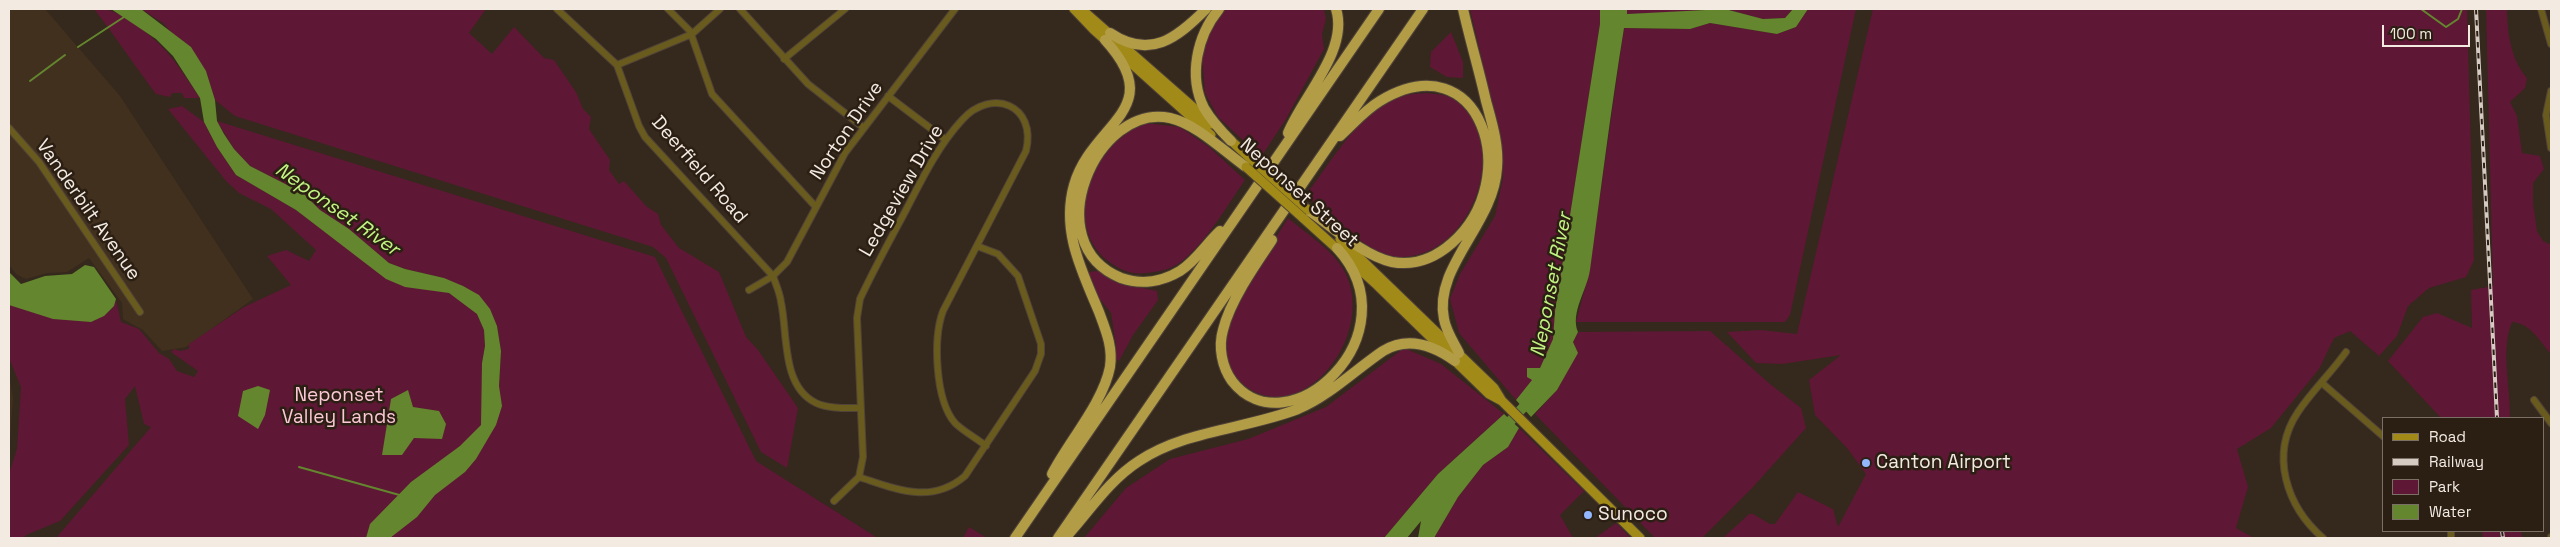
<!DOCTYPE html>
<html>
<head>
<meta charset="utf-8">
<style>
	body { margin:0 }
	#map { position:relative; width:2560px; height:547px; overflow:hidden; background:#35281c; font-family:"Space Grotesk",sans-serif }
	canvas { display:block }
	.frame { position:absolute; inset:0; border:10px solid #f3eae2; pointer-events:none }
	.legend { position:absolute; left:2382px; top:417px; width:162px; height:115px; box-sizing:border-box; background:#2b1f13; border:1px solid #7b7066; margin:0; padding:6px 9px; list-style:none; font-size:15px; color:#f3eae2 }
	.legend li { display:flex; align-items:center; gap:10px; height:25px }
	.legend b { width:25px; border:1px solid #7b7066 }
	.scale { position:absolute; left:2382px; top:25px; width:88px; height:22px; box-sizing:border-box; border:2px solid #f3eae2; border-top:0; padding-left:6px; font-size:15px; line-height:18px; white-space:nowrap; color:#f3eae2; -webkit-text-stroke:4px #2b1f13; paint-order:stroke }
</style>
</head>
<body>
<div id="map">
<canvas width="2560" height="547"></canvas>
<div class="frame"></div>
<ul class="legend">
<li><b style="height:6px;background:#a18a18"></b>Road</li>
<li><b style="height:6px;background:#d5cbc3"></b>Railway</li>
<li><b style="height:14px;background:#5e1835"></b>Park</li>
<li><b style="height:14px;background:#63862e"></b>Water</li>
</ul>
<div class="scale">100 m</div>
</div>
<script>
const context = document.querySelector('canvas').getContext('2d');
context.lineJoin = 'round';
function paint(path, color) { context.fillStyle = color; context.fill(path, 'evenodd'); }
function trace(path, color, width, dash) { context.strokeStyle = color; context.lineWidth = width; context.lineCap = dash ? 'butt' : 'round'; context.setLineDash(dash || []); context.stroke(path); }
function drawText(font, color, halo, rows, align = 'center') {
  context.font = font + ' "Space Grotesk",sans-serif'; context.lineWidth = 5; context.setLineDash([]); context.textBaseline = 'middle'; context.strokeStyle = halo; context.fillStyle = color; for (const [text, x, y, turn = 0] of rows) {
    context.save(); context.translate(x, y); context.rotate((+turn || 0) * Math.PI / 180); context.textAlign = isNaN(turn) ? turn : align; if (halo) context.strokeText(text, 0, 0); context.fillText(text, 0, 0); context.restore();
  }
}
paint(new Path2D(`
	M 9,9 L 45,9 L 120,96 L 253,299 L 186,347 L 162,351 L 143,330 L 123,319 L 122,303 L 89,258 L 67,272 L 47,273 L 26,279 L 16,274 L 9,265 Z
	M 9,374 L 13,398 L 9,454 Z`), '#42301f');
paint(new Path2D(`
	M 94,9 C 113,9 117,13 133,23 C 167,46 177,64 200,98 L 184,98 L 182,93 L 172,93 L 170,97 L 156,94 C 135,66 115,36 94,9 Z
	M 141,9 L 486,9 L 469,33 L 492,54 L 514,27 L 544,58 L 554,60 L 576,92 L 583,109 L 591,117 L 589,129 L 610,160 L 609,170 L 619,184 L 624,181 L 646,206 L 658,214 L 661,225 L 679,248 L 719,272 L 746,337 L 758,350 L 798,408 L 787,468 L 761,452 L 666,258 L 653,247 L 235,116 L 215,100 L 206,71 L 163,23 Z
	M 1224,9 L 1324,9 L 1326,19 L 1322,34 L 1324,49 L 1286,119 L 1261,157 L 1218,117 L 1205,93 L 1202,56 L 1208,32 Z
	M 1470,9 L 1600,9 L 1600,24 L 1555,311 L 1553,339 L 1540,368 L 1534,370 L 1533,380 L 1516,400 L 1459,333 L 1450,299 L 1460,274 L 1495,216 L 1503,178 L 1502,146 Z
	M 1627,9 L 1706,9 L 1689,12 L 1627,14 Z
	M 1725,9 L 1793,9 L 1785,18 L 1763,19 Z
	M 1808,9 L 1856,9 L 1790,315 L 1785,322 L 1576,322 L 1589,273 L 1624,28 L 1690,29 L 1710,23 L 1777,34 L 1796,27 Z
	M 1873,9 L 2467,9 L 2474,260 L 2466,277 L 2429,288 L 2408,306 L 2397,336 L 2379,356 L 2350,331 L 2334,338 L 2319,369 L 2271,428 L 2237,449 L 2248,487 L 2236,528 L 2254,538 L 1723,538 L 1749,514 L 1753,514 L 1770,524 L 1775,524 L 1798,492 L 1833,509 L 1838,527 L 1866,474 L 1847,448 L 1815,415 L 1809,380 L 1841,355 L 1782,364 L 1756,363 L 1727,332 L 1761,330 L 1797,334 Z
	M 2486,9 L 2507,9 C 2507,32 2511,60 2527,78 L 2525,88 L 2510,102 L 2517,116 L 2522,153 L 2540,156 L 2544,169 L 2533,183 L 2533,203 L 2537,231 L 2543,241 L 2551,245 L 2551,354 C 2539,341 2532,324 2512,322 C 2500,351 2511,388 2510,418 L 2441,418 L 2388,361 L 2423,317 L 2437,313 L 2472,328 L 2471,290 L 2493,286 Z
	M 1451,32 L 1463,62 L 1463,78 L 1447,77 L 1430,67 L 1431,52 Z
	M 1426,93 C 1433,94 1445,94 1452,98 C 1514,139 1474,255 1403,257 C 1399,257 1392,258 1388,257 C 1368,251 1323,209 1306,195 C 1329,164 1352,125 1385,103 C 1397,95 1411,94 1426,93 Z
	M 182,106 L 204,122 L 217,147 L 236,175 L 296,210 L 341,244 L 428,288 L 449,293 L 463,302 L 477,314 L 484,330 L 485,346 L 482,363 L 499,386 L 501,351 L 497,326 L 444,278 L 405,269 L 389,263 L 349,229 L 320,210 L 303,193 L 250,166 L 234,149 L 217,121 L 655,257 L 756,461 L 876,537 L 895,538 L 56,538 L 151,427 L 144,424 L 135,386 L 125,399 L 129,445 L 60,521 L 26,535 L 24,538 L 9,538 L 9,474 L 17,449 L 21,387 L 9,358 L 9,305 L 91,322 C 101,317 115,311 116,299 L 121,322 L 139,329 L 159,353 L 169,359 L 177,371 L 194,377 L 198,371 L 171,352 L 174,349 L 180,351 L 189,349 L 189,344 L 244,307 L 291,285 L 267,256 L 286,250 L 309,261 L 316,250 L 271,209 L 239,193 L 226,181 L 168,109 Z
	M 1154,124 L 1180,127 L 1209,147 L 1245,180 C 1226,207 1208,240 1182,261 C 1173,269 1158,272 1146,273 C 1131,275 1120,270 1108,261 C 1067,229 1086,164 1123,136 C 1128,132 1134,126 1139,125 C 1143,123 1150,124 1154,124 Z
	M 1288,218 C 1303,231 1328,247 1339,263 C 1385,324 1305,433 1244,385 C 1231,374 1224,359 1225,342 C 1226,312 1271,246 1288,218 Z
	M 1098,271 L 1133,286 L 1157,291 L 1158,300 L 1133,335 L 1119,361 L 1116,359 L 1116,346 L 1111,313 L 1094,292 L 1088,272 Z
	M 1710,331 L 1770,384 L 1801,408 L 1806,428 L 1753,487 L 1702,538 L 1655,538 L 1535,414 L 1557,390 L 1577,353 L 1573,342 L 1578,332 Z
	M 1404,348 L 1441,364 L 1504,414 L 1438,474 L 1384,538 L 1084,538 L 1126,488 L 1170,459 L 1248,439 L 1326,407 Z
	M 1519,428 L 1584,491 L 1560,515 L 1573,538 L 1434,538 L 1458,497 L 1483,465 L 1508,447 Z
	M 1616,523 L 1631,538 L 1595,538 Z
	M 969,527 L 987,538 L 963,538 Z
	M 2482,531 L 2521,531 L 2522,538 L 2483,538 Z`), '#5e1835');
paint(new Path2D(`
	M 111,9 L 141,9 L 191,47 L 206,71 L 215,100 L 217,121 L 224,134 L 234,149 L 250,166 L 303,193 L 320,210 L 349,229 L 389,263 L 405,269 L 444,278 L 463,286 L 479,295 L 490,309 L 497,326 L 501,351 L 499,386 L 502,406 L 496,425 L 476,459 L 465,472 L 435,495 L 417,517 L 390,538 L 366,538 L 370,524 L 411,482 L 460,446 L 481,425 L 482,363 L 485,346 L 484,330 L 477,314 L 449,293 L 405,287 L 386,279 L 296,210 L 236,175 L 217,147 L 204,122 L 200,98 L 173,56 L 156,39 Z
	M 1600,9 L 1627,9 L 1627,14 L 1725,9 L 1763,19 L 1785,18 L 1793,9 L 1808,9 L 1796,27 L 1777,34 L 1710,23 L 1690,29 L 1624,28 C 1611,108 1601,189 1590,270 C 1587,290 1570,313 1578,332 L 1573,342 L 1578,353 L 1557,390 L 1531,417 L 1516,400 L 1532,380 L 1527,377 L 1527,368 L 1540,368 L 1553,339 L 1555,311 L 1600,24 Z
	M 85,265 L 94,267 L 116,299 L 114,306 L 104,316 L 91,322 L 53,319 L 9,305 L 9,272 L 21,284 L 45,276 L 72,274 Z
	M 258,386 L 270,390 L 265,415 L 258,429 L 238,416 L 243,391 Z
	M 408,390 L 413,407 L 439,411 L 446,424 L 442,439 L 414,438 L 402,455 L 382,455 L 391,399 Z
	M 1504,414 L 1519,428 L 1508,447 L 1483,465 L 1458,497 L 1434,538 L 1418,538 L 1421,521 L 1407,538 L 1384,538 L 1438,474 Z`), '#63862e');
trace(new Path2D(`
	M 2421,9 L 2446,27 L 2458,19 L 2462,9
	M 78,47 L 124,17
	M 30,81 L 65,55
	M 299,467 L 403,496`), '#63862e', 2);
trace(new Path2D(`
	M 1502,430 L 1531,399`), '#63862e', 10);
const minor = new Path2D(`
	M 557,9 L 617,65 L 639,126 L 645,137 L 773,276 C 776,285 780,293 781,302 C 788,334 781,386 816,403 C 829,409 846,408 861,408
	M 668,9 L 690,31 L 712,94 L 815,206
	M 740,9 L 808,84 L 864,128
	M 2541,9 L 2551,44
	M 784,59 L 845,9
	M 617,65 L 692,34 L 720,9
	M 2551,91 L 2546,115 L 2551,148
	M 888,96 L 946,140
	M 9,128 L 39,162 L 140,312
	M 749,290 L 773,276 L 787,262 L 845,153 L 955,9
	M 2322,383 L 2384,437
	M 2534,400 L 2551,423
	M 859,477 L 863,457 L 857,318 L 860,299 C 874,269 890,240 906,210 C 922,179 938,146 962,120 C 992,87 1037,105 1026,151 L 943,311 C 933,338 935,400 955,423 C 963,431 976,438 986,446
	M 834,501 L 859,477 C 896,489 931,505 965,476 L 1035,371 L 1041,354 L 1041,344 L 1018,276 L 998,254 L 977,246
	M 2451,531 L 2451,538
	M 2323,538 C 2287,507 2269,455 2298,412 C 2312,391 2331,373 2346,352
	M 2551,538 L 2551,537`);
const major = new Path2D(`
	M 1074,9 L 1094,30 L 1211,135
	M 1081,9 L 1212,124
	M 1226,136 L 1252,160
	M 1303,218 L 1377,285 L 1489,394 L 1502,401
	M 1340,239 L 1494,388 L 1502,401 L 1640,538`);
const highway = new Path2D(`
	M 1219,9 C 1197,36 1188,76 1204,108 C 1211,120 1221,131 1231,141
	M 1110,33 C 1150,60 1177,38 1206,9
	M 1288,133 C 1303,96 1349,50 1336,9
	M 1308,210 C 1332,227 1364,256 1392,262 C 1414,266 1435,258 1452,243 C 1525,179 1481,40 1380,101 C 1365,110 1353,124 1340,136
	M 1220,231 C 1206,244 1196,261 1180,271 C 1162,282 1141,285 1121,278 C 1035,243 1097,102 1170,118 C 1195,123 1225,152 1246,167
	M 1272,240 C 1255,265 1230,301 1223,330 C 1218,347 1222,367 1232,381 C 1287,452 1416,334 1337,248
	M 1459,353 C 1454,343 1446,331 1444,319 C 1433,267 1494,224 1497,168 C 1499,145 1492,123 1486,101 C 1479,70 1470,40 1463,9
	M 1052,474 C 1069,441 1103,403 1110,367 C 1113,347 1106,331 1099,312 C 1082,271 1061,231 1074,185 C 1092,122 1169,110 1105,40
	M 1015,538 L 1379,9
	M 1058,538 L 1423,9
	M 1065,538 C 1089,512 1108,481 1139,461 C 1186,430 1246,429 1298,409 C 1329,396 1355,370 1383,351 C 1408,336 1433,345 1455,361`);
trace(minor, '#504338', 8);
trace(major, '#504338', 11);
trace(highway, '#504338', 12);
trace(minor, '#695b1d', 6);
trace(major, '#a18a18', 9);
trace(highway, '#b29d46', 10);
const rail = new Path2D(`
	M 2476,9 L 2497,418
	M 2502,531 L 2503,538`);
trace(rail, '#d5cbc3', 4);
trace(rail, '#2b1f13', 2, [5.5]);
const majorBridge = new Path2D(`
	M 1252,160 L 1308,210
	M 1246,167 L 1303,218`);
trace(majorBridge, '#504338', 11, []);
trace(majorBridge, '#a18a18', 9);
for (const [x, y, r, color] of [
	[1866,463,5,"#93b7fd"],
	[1588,515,5,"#93b7fd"]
]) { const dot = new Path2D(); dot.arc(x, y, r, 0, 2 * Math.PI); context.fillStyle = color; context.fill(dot); trace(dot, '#2b1f13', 2); }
drawText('19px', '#f3eae2', '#2b1f13', [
	["Norton Drive",847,131,-56],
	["Deerfield Road",699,170,49],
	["Ledgeview Drive",902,191,-60],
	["Neponset Street",1299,193,42],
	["Vanderbilt Avenue",88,210,55]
]);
drawText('19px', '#fcc8d7', '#2b1f13', [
	["Neponset",339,396],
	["Valley Lands",339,418]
]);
drawText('19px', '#f3eae2', '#2b1f13', [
	["Canton Airport",1876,463],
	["Sunoco",1598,515]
], 'left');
drawText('italic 20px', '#c2f482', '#2b1f13', [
	["Neponset River",337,210,35],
	["Neponset River",1552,285,-79]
]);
</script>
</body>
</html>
